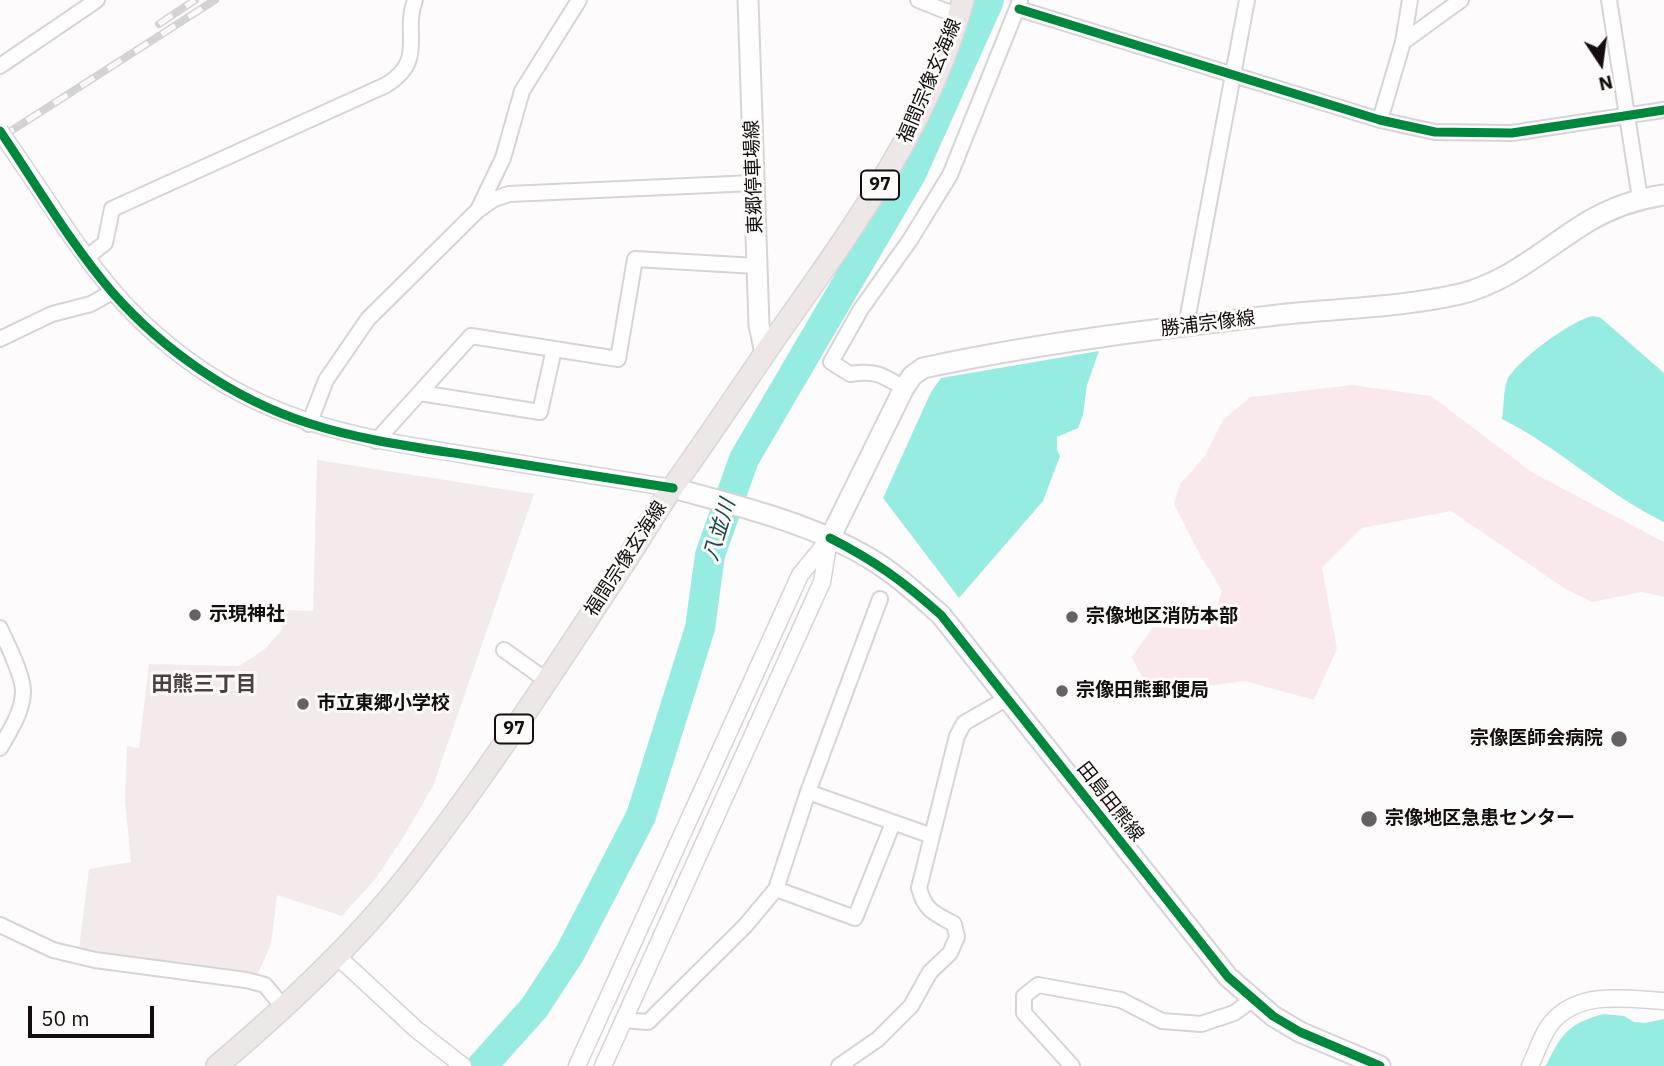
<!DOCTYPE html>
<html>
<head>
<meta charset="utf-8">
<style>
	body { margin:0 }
	#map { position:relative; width:1664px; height:1066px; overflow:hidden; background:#fdfbfb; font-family:"IBM Plex Sans",sans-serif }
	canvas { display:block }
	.north { position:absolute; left:1566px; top:28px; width:70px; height:70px; -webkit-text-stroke:5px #fefafa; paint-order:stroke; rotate:167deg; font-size:19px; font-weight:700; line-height:28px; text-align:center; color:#140e0f }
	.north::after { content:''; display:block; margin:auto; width:24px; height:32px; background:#140e0f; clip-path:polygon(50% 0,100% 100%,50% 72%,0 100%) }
	.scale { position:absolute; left:28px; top:1006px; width:126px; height:32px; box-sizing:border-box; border:4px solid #140e0f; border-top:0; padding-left:9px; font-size:21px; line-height:24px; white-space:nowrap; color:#140e0f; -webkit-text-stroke:5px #fefafa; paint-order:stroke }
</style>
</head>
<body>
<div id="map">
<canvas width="1664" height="1066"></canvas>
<div class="north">N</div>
<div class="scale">50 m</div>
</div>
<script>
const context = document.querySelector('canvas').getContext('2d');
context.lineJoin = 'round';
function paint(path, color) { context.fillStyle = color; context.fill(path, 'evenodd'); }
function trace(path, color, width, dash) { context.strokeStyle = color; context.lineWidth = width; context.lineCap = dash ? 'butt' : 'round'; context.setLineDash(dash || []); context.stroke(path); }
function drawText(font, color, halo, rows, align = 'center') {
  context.font = font + ' "IBM Plex Sans","Noto Sans JP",sans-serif'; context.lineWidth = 6; context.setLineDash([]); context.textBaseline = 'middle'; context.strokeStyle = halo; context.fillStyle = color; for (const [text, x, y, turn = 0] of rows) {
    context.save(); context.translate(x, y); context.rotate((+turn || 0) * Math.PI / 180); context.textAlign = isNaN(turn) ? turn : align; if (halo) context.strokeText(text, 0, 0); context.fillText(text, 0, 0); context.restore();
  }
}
paint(new Path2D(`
	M 317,460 L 534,494 L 433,786 L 404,836 L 376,878 L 342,916 L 277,895 L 271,944 L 256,978 L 79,949 L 89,869 L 131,862 L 125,800 L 127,746 L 139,748 L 149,664 L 239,666 L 265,649 L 281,631 L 286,610 L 313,611 Z`), '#f3eaeb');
paint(new Path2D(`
	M 1352,385 L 1431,396 L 1533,473 L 1664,542 L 1664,597 L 1642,592 L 1592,602 L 1564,588 L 1451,511 L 1362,528 L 1322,568 L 1337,649 L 1314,700 L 1245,681 L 1185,689 L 1144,681 L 1132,657 L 1153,627 L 1209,630 L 1222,591 L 1199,553 L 1174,504 L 1180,484 L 1205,456 L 1223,420 L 1250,397 Z`), '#fae9ec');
paint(new Path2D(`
	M 1593,316 L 1601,318 L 1664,373 L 1664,522 C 1606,494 1560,448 1502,419 C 1504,407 1503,392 1507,381 C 1513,363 1573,319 1593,316 Z
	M 1099,351 L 1087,385 L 1083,415 L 1078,428 L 1057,437 L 1057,450 L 1060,456 L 1043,501 L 959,598 L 883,498 L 931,392 L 941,378 Z
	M 1603,1014 L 1624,1016 L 1634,1022 L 1645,1023 L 1664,1019 L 1664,1066 L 1546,1066 C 1561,1034 1568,1024 1603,1014 Z`), '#97ece1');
trace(new Path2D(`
	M 482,1066 L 534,1008 L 570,953 L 641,816 L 700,628 L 710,555 L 744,459 L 911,174 L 989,0`), '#97ece1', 30);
const minor = new Path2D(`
	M 918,0 L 958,16
	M 1609,0 L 1640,199
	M 1019,9 L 1380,120 L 1435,132 L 1512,133 L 1664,110
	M 1403,42 L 1461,0
	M 0,66 L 97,0
	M 1380,120 L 1403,42 L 1410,0
	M 478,210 L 503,158 L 522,91 L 579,0
	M 86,258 L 105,243 L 112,209 L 386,85 C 427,60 402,34 415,0
	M 1186,326 L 1247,0
	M 0,339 L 52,314 L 91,304 L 112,292
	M 904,388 C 882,375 876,370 850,374 L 831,362 L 861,309 L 910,240 L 950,175 L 1020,1
	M 420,393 L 540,412 L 554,349
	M 309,424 L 326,380 L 368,319 L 477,211 L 494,199 L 509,194 L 754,183
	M 376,441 L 471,336 L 618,359 L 635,259 L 757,266
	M 0,628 C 7,644 23,675 23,691 C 23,711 10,731 0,748
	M 504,650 L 546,680
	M 808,792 L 932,836
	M 776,889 L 855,918 L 893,823
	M 0,925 L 53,950 L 95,960 L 246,980 L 265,985 L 283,1007
	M 623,1020 L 648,1022 L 745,926 L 776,889 L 808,792 L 880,599
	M 839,1066 L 878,1039 L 911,1006 L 930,972 L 950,953 L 957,937 L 954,924 C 934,913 925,911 919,888 L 957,736 L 964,723 L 1006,699
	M 1072,1066 L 1024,1013 L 1024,996 L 1038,985 L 1121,1000 L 1162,1021 L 1201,1024 L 1234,1013 L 1252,1000`);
const tertiary = new Path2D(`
	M 32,178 C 69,233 103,288 153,332 C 253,422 352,437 479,457 C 543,467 608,478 673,488
	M 337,956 L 417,1030 L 463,1066
	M 577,1066 L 800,575 L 830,538
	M 603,1066 L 822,582 L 829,540
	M 1530,1066 C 1537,1052 1542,1033 1553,1021 C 1581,990 1627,999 1664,1001`);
const secondary = new Path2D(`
	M 748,0 L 759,325 L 765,353
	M 673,488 C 739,506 810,523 869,558 C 896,574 918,595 941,615 L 1228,977 L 1273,1016 L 1300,1032 L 1380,1066
	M 830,538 L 904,388 L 912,376 L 923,368 C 1043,342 1165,328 1286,314 C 1345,308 1403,307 1460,294 C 1510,282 1547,246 1589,221 C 1613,207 1637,199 1664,195`);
const primary = new Path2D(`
	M 217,1066 C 290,1004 362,937 420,860 C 493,765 559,663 625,562 C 642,536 657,510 675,484 C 712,432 747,379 783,327 C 855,225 930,122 963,0`);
trace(minor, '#d8d4d5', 18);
trace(tertiary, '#d8d4d5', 19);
trace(secondary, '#d8d4d5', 23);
trace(primary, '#d9d7d7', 24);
trace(minor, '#fffefe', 14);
trace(tertiary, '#fffefe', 16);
trace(secondary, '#fffefe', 19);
trace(primary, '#ede7e8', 21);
const rail = new Path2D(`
	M 159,24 L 195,0
	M 0,138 L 215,0`);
trace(rail, '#d3d3d3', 8);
trace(rail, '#fefafa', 5, [16]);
const tertiaryBridge = new Path2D(`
	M 0,131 L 32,178`);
trace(tertiaryBridge, '#d8d4d5', 19, []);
trace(tertiaryBridge, '#fffefe', 16);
trace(new Path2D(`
	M 1019,9 L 1380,120 L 1435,132 L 1512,133 L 1664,110
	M 0,131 C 36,184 70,243 112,292 C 163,350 233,399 308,423 C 363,441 422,448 479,457 C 543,468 608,478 673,488
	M 830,538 C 875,561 903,581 941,615 L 1228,977 L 1273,1016 L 1300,1032 L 1380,1066`), '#00873e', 9);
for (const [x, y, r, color] of [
	[195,615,7,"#666162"],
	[1072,617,7,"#666162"],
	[1062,691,7,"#666162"],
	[303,704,7,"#666162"],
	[1619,739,9,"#666162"],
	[1369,819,9,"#666162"]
]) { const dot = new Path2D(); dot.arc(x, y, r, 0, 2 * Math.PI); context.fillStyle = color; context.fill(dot); trace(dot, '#fefafa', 2.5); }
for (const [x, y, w] of [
	[880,185,38],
	[514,729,38]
]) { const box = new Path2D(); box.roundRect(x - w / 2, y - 14.5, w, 29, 5); context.fillStyle = '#fefafa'; context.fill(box); trace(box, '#140e0f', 2); }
drawText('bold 18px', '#140e0f', null, [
	["97",880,185],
	["97",514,729]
]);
drawText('19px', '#140e0f', '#fefafa', [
	["福間宗像玄海線",930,81,-67],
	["東郷停車場線",754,177,-92],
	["勝浦宗像線",1208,324,-7],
	["福間宗像玄海線",626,559,-57],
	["田島田熊線",1110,802,52]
]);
drawText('bold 19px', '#140e0f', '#fefafa', [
	["示現神社",209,615],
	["宗像地区消防本部",1086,617],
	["宗像田熊郵便局",1076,691],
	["市立東郷小学校",317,704],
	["宗像医師会病院",1603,739,"right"],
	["宗像地区急患センター",1385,819]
], 'left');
drawText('italic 21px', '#154b45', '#fefafa', [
	["八並川",720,530,-73]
]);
drawText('bold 21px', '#4d3e41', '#fefafa', [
	["田熊三丁目",204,685]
]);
</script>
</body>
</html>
